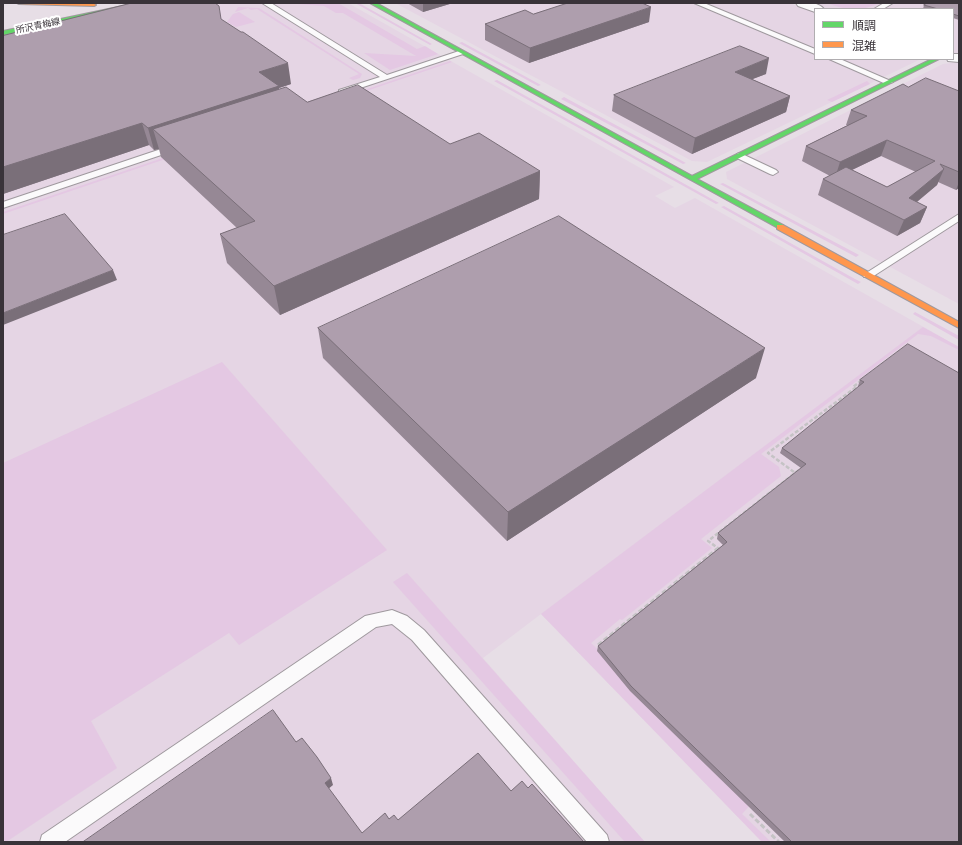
<!DOCTYPE html>
<html>
<head>
<meta charset="utf-8">
<style>
	body { margin:0 }
	#map { position:relative; width:962px; height:845px; overflow:hidden; background:#e7dee6; font-family:Raleway,"Noto Sans JP",sans-serif }
	canvas { display:block }
	.frame { position:absolute; inset:0; border:4px solid #393339; pointer-events:none }
	.legend { position:absolute; left:814px; top:8px; width:140px; height:52px; box-sizing:border-box; background:#fff; border:1px solid #b0adb0; margin:0; padding:5px 7px; list-style:none; font-size:12px; color:#393339 }
	.legend li { display:flex; align-items:center; gap:8px; height:20px }
	.legend b { width:20px; border:1px solid #b0adb0 }
</style>
</head>
<body>
<div id="map">
<canvas width="962" height="845"></canvas>
<div class="frame"></div>
<ul class="legend">
<li><b style="height:5px;background:#63d668"></b>順調</li>
<li><b style="height:5px;background:#ff974d"></b>混雑</li>
</ul>
</div>
<script>
const context = document.querySelector('canvas').getContext('2d');
context.lineJoin = 'round';
function paint(path, color) { context.fillStyle = color; context.fill(path, 'evenodd'); }
function trace(path, color, width, dash) { context.strokeStyle = color; context.lineWidth = width; context.lineCap = dash ? 'butt' : 'round'; context.setLineDash(dash || []); context.stroke(path); }
function drawText(font, color, halo, rows, align = 'center') {
  context.font = font + ' Raleway,"Noto Sans JP",sans-serif'; context.lineWidth = 4; context.setLineDash([]); context.textBaseline = 'middle'; context.strokeStyle = halo; context.fillStyle = color; for (const [text, x, y, turn = 0] of rows) {
    context.save(); context.translate(x, y); context.rotate((+turn || 0) * Math.PI / 180); context.textAlign = isNaN(turn) ? turn : align; if (halo) context.strokeText(text, 0, 0); context.fillText(text, 0, 0); context.restore();
  }
}
paint(new Path2D(`
	M 178,3 L 348,3 L 674,187 L 655,196 L 675,208 L 695,198 L 959,347 L 959,842 L 762,842 L 541,614 L 483,658 L 645,842 L 3,842 L 3,41 Z
	M 395,3 L 790,3 L 815,13 L 815,59 L 921,59 L 707,162 L 692,161 Z
	M 814,3 L 959,3 L 959,54 L 953,54 L 953,9 L 829,9 Z
	M 959,62 L 959,304 L 727,179 L 726,172 L 943,64 Z`), '#e5d5e4');
paint(new Path2D(`
	M 285,3 L 338,3 L 417,49 L 425,46 L 438,54 L 390,70 L 364,53 L 416,56 L 343,13 L 336,13 L 324,6 Z
	M 355,3 L 359,3 L 432,44 L 430,45 Z
	M 827,3 L 874,3 L 877,4 C 860,12 844,10 827,3 Z
	M 238,7 L 259,8 L 362,74 L 360,78 L 353,80 L 349,78 L 359,74 L 257,9 L 251,10 L 248,8 L 235,12 Z
	M 239,12 L 255,22 L 236,27 L 227,22 L 233,14 Z
	M 462,42 L 541,85 L 538,86 L 459,43 Z
	M 450,61 L 452,62 L 3,214 L 3,212 Z
	M 497,80 L 719,203 L 716,204 L 494,81 Z
	M 867,81 L 870,84 L 832,102 L 827,100 Z
	M 564,97 L 686,163 L 683,164 L 561,99 Z
	M 723,183 L 859,255 L 856,257 L 720,184 Z
	M 724,206 L 855,279 L 861,282 L 858,284 L 721,207 Z
	M 915,312 L 959,336 L 959,340 L 913,314 Z
	M 923,327 L 959,347 L 959,350 L 931,336 L 918,334 L 761,454 L 779,467 L 781,476 L 701,539 L 712,548 L 622,620 L 620,619 L 591,643 L 754,801 L 742,814 L 771,842 L 762,842 L 541,614 Z
	M 222,362 L 387,550 L 239,645 L 229,633 L 91,721 L 117,768 L 6,842 L 3,842 L 3,463 Z
	M 407,573 L 645,842 L 625,842 L 393,582 Z`), '#e4c8e3');
const lane = new Path2D(`
	M 262,3 L 271,3 L 387,75 L 459,51 L 466,53 L 342,94 L 339,94 L 339,90 L 380,77 Z
	M 694,3 L 704,3 L 815,49 L 815,54 Z
	M 884,3 L 893,3 L 883,9 L 874,9 Z
	M 829,59 L 840,59 L 893,82 L 886,84 Z
	M 176,144 L 179,145 L 179,149 L 3,208 L 3,202 Z
	M 740,153 L 776,170 L 778,172 L 773,175 L 770,174 L 737,158 L 737,154 Z
	M 959,214 L 959,221 L 872,277 L 864,277 L 863,275 Z
	M 392,610 L 407,616 L 424,630 L 607,835 L 609,842 L 587,842 L 412,640 L 392,624 L 376,627 L 65,842 L 40,842 L 42,835 L 365,616 Z`);
const street = new Path2D(`
	M 796,3 C 805,3 817,1 824,9 L 815,9 L 815,12 L 798,6 Z
	M 953,54 L 959,54 L 959,62 L 948,61 L 947,59 L 953,59 Z`);
const fast = new Path2D(`
	M 137,3 L 146,3 L 3,35 L 3,31 Z
	M 370,3 L 376,3 L 692,176 L 932,59 L 939,59 L 697,179 L 783,225 L 783,229 L 780,229 Z`);
const slow = new Path2D(`
	M 17,3 L 94,4 L 96,5 L 94,6 L 19,4 Z
	M 777,225 L 783,225 L 959,322 L 959,328 L 777,229 Z`);
trace(lane, '#9f999e', 2);
trace(street, '#9f999e', 2);
trace(fast, '#9f999e', 2);
trace(slow, '#9f999e', 2);
trace(new Path2D(`
	M 794,472 L 768,453 L 855,388 L 853,387 L 862,380
	M 716,550 L 718,548 L 708,541 L 800,469`), '#c5c3c5', 2.5, [4, 2]);
trace(new Path2D(`
	M 598,645 L 717,549
	M 750,814 L 779,842`), '#c5c3c5', 3, [5, 2.5]);
paint(lane, '#fbfafb');
paint(street, '#fbfafb');
paint(fast, '#63d668');
paint(slow, '#ff974d');
paint(new Path2D(`
	M 407,3 L 453,3 L 423,12 Z
	M 959,3 L 959,20 L 953,18 L 953,9 L 923,9 L 924,5 Z
	M 533,14 L 649,22 L 529,63 L 485,40 L 485,24 Z
	M 222,20 L 291,84 L 279,88 L 279,89 L 307,102 L 540,171 L 539,199 L 280,315 L 227,263 L 220,234 L 237,228 L 161,157 L 159,149 L 154,150 L 149,145 L 3,194 L 3,36 Z
	M 766,74 L 752,79 L 790,96 L 786,112 L 692,154 L 612,111 L 614,95 Z
	M 908,87 L 959,91 L 959,188 L 956,190 L 938,182 L 937,185 L 917,202 L 927,207 L 920,223 L 897,236 L 818,195 L 823,179 L 830,176 L 802,161 L 806,146 L 848,125 L 846,125 L 851,110 ZM 881,156 L 916,172 L 887,187 L 852,170 Z
	M 318,328 L 756,378 L 507,541 L 323,358 Z
	M 908,344 L 959,842 L 785,842 L 630,691 L 597,651 L 598,646 L 723,545 L 717,539 L 718,533 L 801,468 L 780,453 L 782,448 L 859,387 L 858,386 L 860,380 Z`), '#968895');
paint(new Path2D(`
	M 423,3 L 453,3 L 423,12 Z
	M 651,7 L 649,22 L 529,63 L 530,48 Z
	M 769,58 L 766,74 L 732,87 L 735,72 Z
	M 288,63 L 291,84 L 279,88 L 282,108 L 153,129 L 159,149 L 154,150 L 148,128 L 259,72 Z
	M 790,96 L 786,112 L 692,154 L 695,138 Z
	M 142,123 L 149,145 L 3,194 L 3,167 Z
	M 887,140 L 881,156 L 835,178 L 840,162 Z
	M 944,169 L 937,185 L 902,214 L 909,198 Z
	M 540,171 L 539,199 L 280,315 L 274,286 Z
	M 959,182 L 959,188 L 956,190 Z
	M 927,207 L 920,223 L 897,236 L 904,220 Z
	M 113,270 L 117,280 L 3,325 L 3,313 Z
	M 765,348 L 756,378 L 507,541 L 508,512 Z
	M 331,778 L 333,785 L 327,790 L 325,783 Z`), '#7a6f79');
const building = new Path2D(`
	M 132,3 L 215,3 L 219,6 L 221,19 L 241,32 L 243,32 L 288,63 L 259,72 L 279,86 L 148,128 L 142,123 L 3,167 L 3,36 Z
	M 568,3 L 642,3 L 651,7 L 530,48 L 485,24 L 525,10 L 533,14 Z
	M 928,3 L 959,3 L 959,16 L 953,14 L 953,9 L 938,9 L 924,5 Z
	M 740,46 L 769,58 L 735,72 L 790,96 L 695,138 L 614,95 Z
	M 926,78 L 959,91 L 959,172 L 940,164 L 944,169 L 909,198 L 927,207 L 904,220 L 823,179 L 846,167 L 887,187 L 935,161 L 887,140 L 840,162 L 806,146 L 867,116 L 851,110 L 903,84 L 908,87 Z
	M 358,85 L 450,144 L 479,133 L 540,171 L 274,286 L 220,234 L 255,221 L 153,129 L 286,87 L 307,102 Z
	M 65,214 L 113,270 L 3,313 L 3,235 Z
	M 559,216 L 765,348 L 508,512 L 318,328 Z
	M 908,344 L 959,373 L 959,842 L 792,842 L 631,686 L 598,646 L 727,542 L 718,533 L 806,464 L 782,448 L 864,382 L 860,380 Z
	M 273,710 L 296,742 L 302,738 L 317,757 L 331,778 L 325,783 L 362,833 L 385,813 L 389,819 L 394,815 L 398,820 L 478,753 L 511,791 L 522,781 L 528,788 L 532,784 L 584,842 L 83,842 Z`);
paint(building, '#ae9ead');
trace(building, '#7a6f79', 1);
drawText('9px', '#393339', '#fff', [
	["所沢青梅線",38,26,-12]
]);
</script>
</body>
</html>
